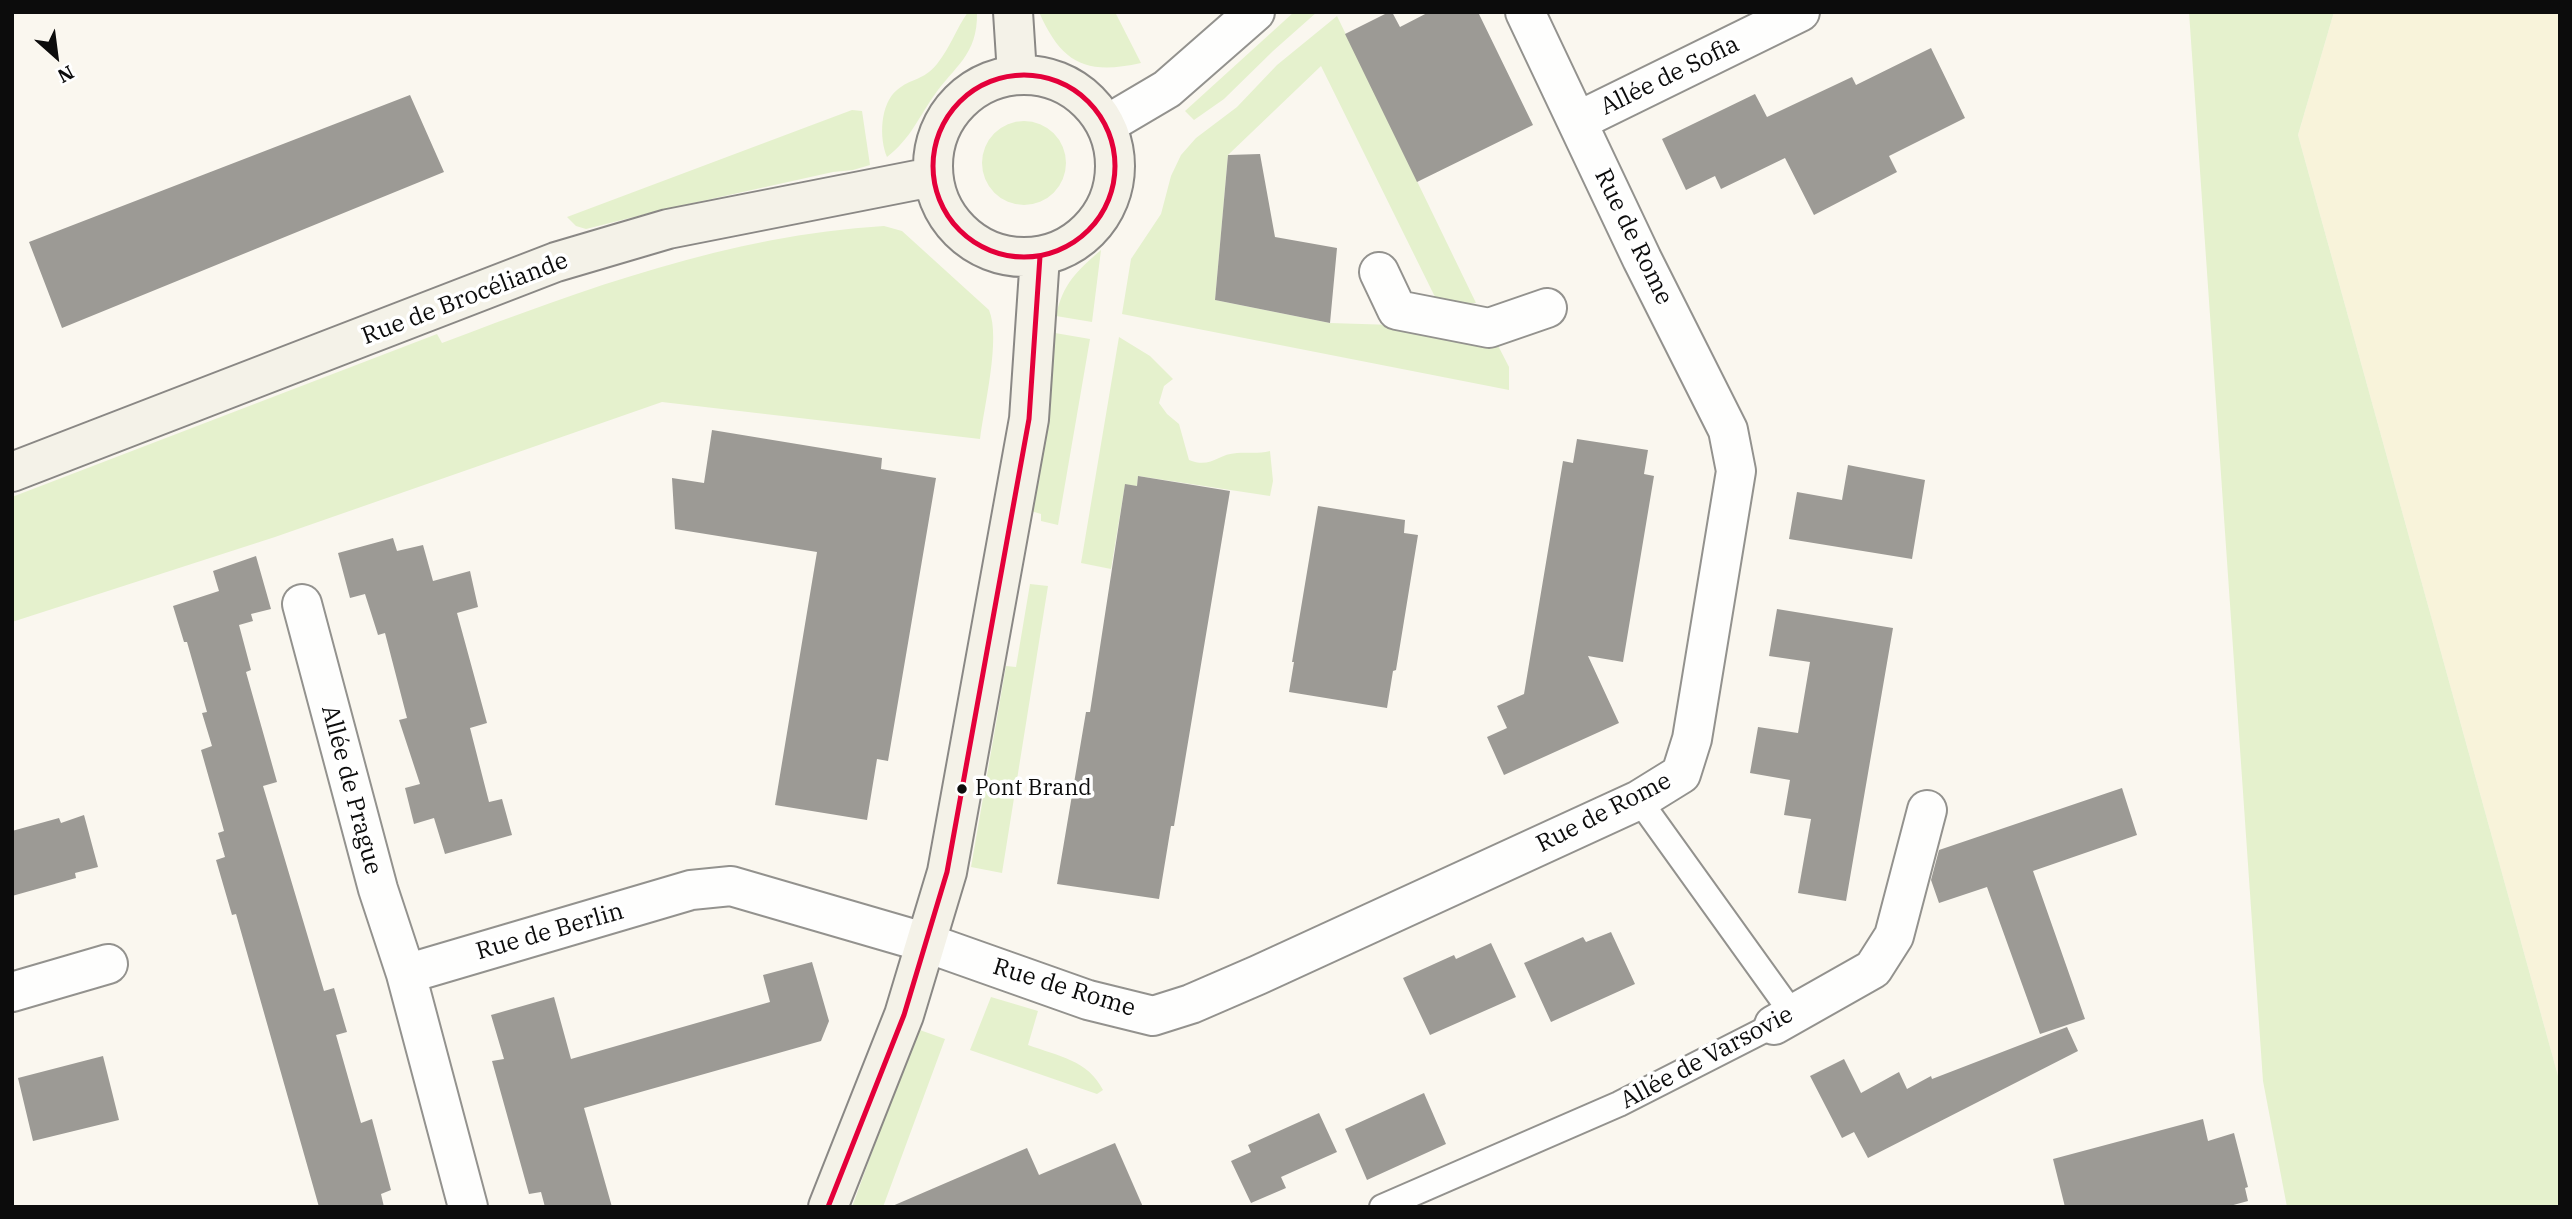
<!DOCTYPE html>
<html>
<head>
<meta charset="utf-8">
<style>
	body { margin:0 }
	#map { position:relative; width:2572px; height:1219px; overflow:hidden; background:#faf7ef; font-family:"IBM Plex Serif",serif }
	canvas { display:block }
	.frame { position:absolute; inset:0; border:14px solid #0c0c0c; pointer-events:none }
	.north { position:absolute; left:21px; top:21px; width:70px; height:70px; -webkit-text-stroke:5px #fff; paint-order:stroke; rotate:152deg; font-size:19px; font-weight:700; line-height:28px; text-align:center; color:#0c0c0c }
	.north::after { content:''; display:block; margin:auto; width:24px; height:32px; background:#0c0c0c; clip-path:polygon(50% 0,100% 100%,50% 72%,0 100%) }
</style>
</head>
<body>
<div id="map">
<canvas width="2572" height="1219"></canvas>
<div class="frame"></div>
<div class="north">N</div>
</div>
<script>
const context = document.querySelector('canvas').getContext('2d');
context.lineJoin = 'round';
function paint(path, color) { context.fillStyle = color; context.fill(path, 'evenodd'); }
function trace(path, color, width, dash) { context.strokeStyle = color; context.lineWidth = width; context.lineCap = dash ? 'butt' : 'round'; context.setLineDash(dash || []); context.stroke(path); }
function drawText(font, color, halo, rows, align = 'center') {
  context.font = font + ' "IBM Plex Serif",serif'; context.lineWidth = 7; context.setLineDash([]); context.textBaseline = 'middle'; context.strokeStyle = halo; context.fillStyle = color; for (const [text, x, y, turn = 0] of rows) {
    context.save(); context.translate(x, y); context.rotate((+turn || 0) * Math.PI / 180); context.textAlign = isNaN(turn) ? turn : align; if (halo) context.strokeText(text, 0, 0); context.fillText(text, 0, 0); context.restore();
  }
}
paint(new Path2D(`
	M 2334,12 L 2560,12 L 2560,1083 L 2298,135 Z`), '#f8f3da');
paint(new Path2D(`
	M 968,12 L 977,12 C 978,56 954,66 933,97 C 917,120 911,138 887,157 C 879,138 880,104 897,90 C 911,78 923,81 937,64 C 950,48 956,29 968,12 Z
	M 1039,12 L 1115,12 L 1141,63 C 1086,75 1062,64 1039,12 Z
	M 1294,12 L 1317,12 L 1273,51 L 1224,99 L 1194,120 L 1185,111 Z
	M 2189,12 L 2334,12 L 2298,135 L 2560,1083 L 2560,1207 L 2287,1207 L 2263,1081 Z
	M 1337,16 L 1476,303 L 1438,303 L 1321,66 L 1228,155 L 1215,300 L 1330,323 L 1489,328 L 1509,367 L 1509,390 L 1122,314 L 1131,259 L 1161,214 L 1171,176 L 1181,155 L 1196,138 L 1237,107 L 1277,65 Z
	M 852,110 L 862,111 L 870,165 L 853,170 L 833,172 L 666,209 L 586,229 L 576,226 L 567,217 Z
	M982 163a42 42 0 1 1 84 0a42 42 0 1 1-84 0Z
	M 884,226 L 902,231 L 989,310 C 1001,338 984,407 980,439 L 662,402 L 275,537 L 12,622 L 12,497 L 437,334 L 442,343 C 585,289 730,235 884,226 Z
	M 1101,250 L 1092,322 L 1056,316 C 1063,283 1077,271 1101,250 Z
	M 1055,333 L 1090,339 L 1058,525 L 1041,521 L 1041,514 L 1031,511 L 1052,378 Z
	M 1119,337 L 1150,356 L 1173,379 L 1164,386 L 1159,403 L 1167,414 L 1179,424 L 1189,460 C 1211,469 1217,454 1237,453 C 1249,452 1258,454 1270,451 L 1273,481 L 1270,496 L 1138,476 L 1137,486 L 1125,485 L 1111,569 L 1081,563 Z
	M 1030,584 L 1048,586 L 1002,873 L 971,867 L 1006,666 L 1016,667 Z
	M 991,997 L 1038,1011 L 1028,1045 C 1058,1056 1088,1060 1103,1090 L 1097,1094 L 970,1050 Z
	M 917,1029 L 945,1039 L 883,1207 L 852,1207 Z`), '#e5f1cd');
paint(new Path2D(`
	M 1389,12 L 1392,12 L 1400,27 L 1429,12 L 1478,12 L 1533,125 L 1417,182 L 1345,34 Z
	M 1931,48 L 1965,118 L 1889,156 L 1897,172 L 1814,215 L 1785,158 L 1721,189 L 1715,176 L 1686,190 L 1662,139 L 1755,94 L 1767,117 L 1852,77 L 1856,85 Z
	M 410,95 L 444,172 L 62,328 L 29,242 Z
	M 1260,154 L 1275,237 L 1337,248 L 1330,323 L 1215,300 L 1228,155 Z
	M 712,430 L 882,458 L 881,469 L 936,478 L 888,761 L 877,759 L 867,820 L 775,805 L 817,552 L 675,529 L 672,478 L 704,483 Z
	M 1577,439 L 1648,450 L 1644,474 L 1654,476 L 1623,662 L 1588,656 L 1619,723 L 1504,775 L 1487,737 L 1507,728 L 1497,706 L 1524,694 L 1563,461 L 1573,463 Z
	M 1848,465 L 1925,480 L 1912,559 L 1789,539 L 1797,492 L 1842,500 Z
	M 1138,476 L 1230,491 L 1174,826 L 1171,826 L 1159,899 L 1057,884 L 1086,712 L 1090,712 L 1125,484 L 1137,486 Z
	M 1318,506 L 1405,520 L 1404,533 L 1418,535 L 1396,670 L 1393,671 L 1387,708 L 1289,692 L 1294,662 L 1292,662 Z
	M 393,538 L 397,551 L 423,545 L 433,581 L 470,571 L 478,607 L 457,613 L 487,723 L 470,728 L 489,802 L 502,799 L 512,835 L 445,854 L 434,818 L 414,824 L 405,788 L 420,784 L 399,720 L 407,718 L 385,633 L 378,635 L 365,594 L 350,598 L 338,553 Z
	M 256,556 L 271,609 L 251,614 L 253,621 L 239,625 L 251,670 L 246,672 L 277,782 L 263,786 L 324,991 L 334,988 L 347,1032 L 336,1035 L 361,1123 L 372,1119 L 391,1190 L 381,1194 L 384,1207 L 319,1207 L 236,914 L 232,915 L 216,860 L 225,857 L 218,833 L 224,831 L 201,750 L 212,746 L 202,713 L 207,712 L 187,642 L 184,642 L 173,606 L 219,591 L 213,571 Z
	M 1777,609 L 1893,628 L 1846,901 L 1798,893 L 1811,819 L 1784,815 L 1790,780 L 1750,773 L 1758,727 L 1798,733 L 1810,662 L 1769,656 Z
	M 2122,788 L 2137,835 L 2033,871 L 2085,1019 L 2040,1034 L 1987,887 L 1939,903 L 1931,880 L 1939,850 Z
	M 84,815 L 98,867 L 75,873 L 76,878 L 12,896 L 12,831 L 59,818 L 61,823 Z
	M 1611,932 L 1635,984 L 1551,1022 L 1524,963 L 1583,937 L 1586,942 Z
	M 1491,943 L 1516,997 L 1430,1035 L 1403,978 L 1454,955 L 1456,959 Z
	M 812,962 L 829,1021 L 821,1041 L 584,1108 L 612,1207 L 545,1207 L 541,1192 L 529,1194 L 492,1061 L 504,1059 L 491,1015 L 554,997 L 571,1059 L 770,1002 L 763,975 Z
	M 2067,1027 L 2078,1051 L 1868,1158 L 1854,1132 L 1842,1138 L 1810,1076 L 1844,1059 L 1861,1093 L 1899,1072 L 1907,1089 L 1931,1076 L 1932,1079 Z
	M 103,1056 L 119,1120 L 33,1141 L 18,1078 Z
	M 1424,1093 L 1446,1144 L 1367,1180 L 1345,1129 Z
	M 1319,1113 L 1337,1152 L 1281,1177 L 1286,1188 L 1251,1203 L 1231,1161 L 1251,1152 L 1248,1145 Z
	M 2203,1119 L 2208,1141 L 2234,1133 L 2248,1187 L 2245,1188 L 2248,1201 L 2226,1207 L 2065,1207 L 2053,1159 Z
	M 1115,1143 L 1143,1207 L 890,1207 L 1027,1148 L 1039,1175 Z`), '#9c9a95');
const lane = new Path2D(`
	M 1639,800 L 1792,1013
	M 1382,1207 L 1619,1104 L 1774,1025`);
const street = new Path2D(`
	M 1578,121 L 1800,12
	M 1106,125 L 1167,89 L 1255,12
	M 1379,272 L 1397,310 L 1489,328 L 1547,308
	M 302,604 L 378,889 L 406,974 L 468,1207
	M 406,974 L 691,890 L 731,886 L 927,943 L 1088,1000 L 1153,1016 L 1191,1004 L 1258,975 L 1639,800 L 1681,774 L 1692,739 L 1736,471 L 1728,430 L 1642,259 L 1525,12
	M 12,992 L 108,964
	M 1774,1025 L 1873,969 L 1894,936 L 1927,810`);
const secondary = new Path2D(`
	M 1013,12 L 1017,74
	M933 166a91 91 0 1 1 182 0a91 91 0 1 1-182 0Z
	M 12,472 L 556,262 L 668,229 L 932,177
	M 828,1207 L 904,1015 L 947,872 L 1029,419 L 1040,256`);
trace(lane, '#93928e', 28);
trace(street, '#93928e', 42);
trace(secondary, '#8a8885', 42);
trace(lane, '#fefefd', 24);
trace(street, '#fefefd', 38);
trace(secondary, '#f4f2e8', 38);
trace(new Path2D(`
	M933 166a91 91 0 1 1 182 0a91 91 0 1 1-182 0Z
	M 828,1207 L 904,1015 L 947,872 L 1029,419 L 1040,256`), '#e4003a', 5);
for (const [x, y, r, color] of [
	[962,789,6,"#0c0c0c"]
]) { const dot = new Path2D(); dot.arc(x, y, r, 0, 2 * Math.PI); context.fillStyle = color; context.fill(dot); trace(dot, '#fff', 2.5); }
drawText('22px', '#0c0c0c', '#fff', [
	["Pont Brand",975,789]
], 'left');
drawText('24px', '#0c0c0c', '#fff', [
	["Allée de Sofia",1670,76,-26],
	["Rue de Rome",1633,237,64],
	["Rue de Brocéliande",465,299,-21],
	["Allée de Prague",351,790,75],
	["Rue de Rome",1604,813,-27],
	["Rue de Berlin",550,932,-16],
	["Rue de Rome",1064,988,17],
	["Allée de Varsovie",1707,1058,-28]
]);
</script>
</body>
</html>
